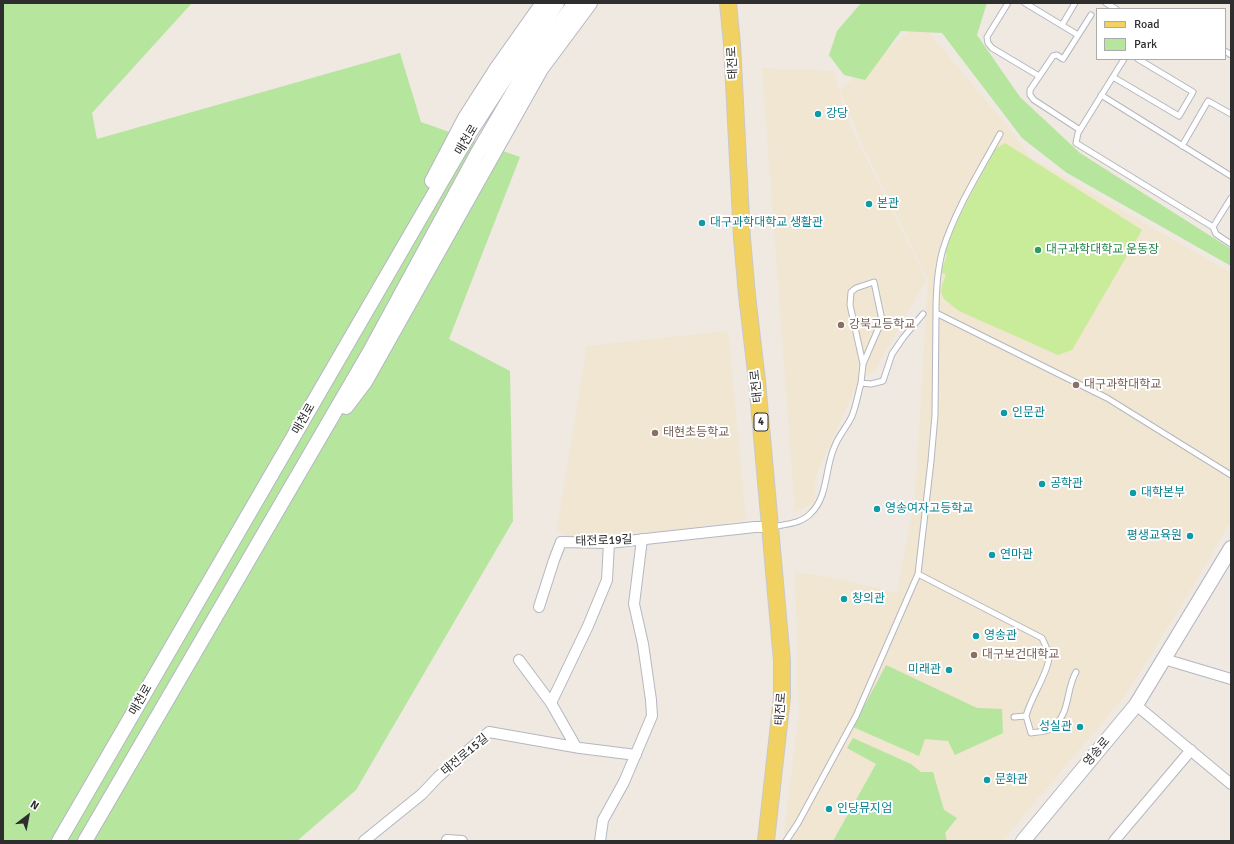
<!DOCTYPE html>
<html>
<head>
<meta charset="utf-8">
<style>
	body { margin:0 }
	#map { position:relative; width:1234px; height:844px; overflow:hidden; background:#efe9e1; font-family:Signika,sans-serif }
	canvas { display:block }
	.frame { position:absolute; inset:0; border:4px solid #2e2e2e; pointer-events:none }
	.legend { position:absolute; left:1096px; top:8px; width:130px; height:52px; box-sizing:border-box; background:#fff; border:1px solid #ababab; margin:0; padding:5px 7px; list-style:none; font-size:12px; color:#2e2e2e }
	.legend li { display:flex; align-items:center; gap:8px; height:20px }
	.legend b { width:20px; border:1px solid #ababab }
	.north { position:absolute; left:8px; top:796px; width:40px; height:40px; -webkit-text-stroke:3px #fff; paint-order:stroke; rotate:32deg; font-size:11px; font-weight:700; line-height:16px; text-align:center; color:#2e2e2e }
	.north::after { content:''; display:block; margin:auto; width:14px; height:18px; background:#2e2e2e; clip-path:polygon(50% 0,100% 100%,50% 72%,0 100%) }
</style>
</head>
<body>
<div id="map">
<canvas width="1234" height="844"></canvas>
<div class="frame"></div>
<ul class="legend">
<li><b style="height:5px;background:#f2d163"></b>Road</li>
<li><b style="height:11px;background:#b6e59e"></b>Park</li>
</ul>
<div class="north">N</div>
</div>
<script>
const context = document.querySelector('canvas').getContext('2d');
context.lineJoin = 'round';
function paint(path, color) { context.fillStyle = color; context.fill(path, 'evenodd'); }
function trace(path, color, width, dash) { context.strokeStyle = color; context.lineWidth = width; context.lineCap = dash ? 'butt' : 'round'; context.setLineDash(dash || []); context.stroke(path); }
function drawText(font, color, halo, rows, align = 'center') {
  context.font = font + ' Signika,"Noto Sans KR",sans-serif'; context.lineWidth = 4; context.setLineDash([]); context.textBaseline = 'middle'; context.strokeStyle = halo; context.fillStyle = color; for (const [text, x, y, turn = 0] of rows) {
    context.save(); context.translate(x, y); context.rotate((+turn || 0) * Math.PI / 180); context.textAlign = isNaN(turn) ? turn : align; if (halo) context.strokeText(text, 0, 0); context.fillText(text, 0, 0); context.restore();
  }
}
paint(new Path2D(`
	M 920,22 L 1012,132 L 1030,157 L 1231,273 L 1231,520 L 1195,583 L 1127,693 L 1002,841 L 783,841 L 799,713 L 795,572 L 835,578 L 897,593 L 915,498 L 928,280 L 864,148 L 840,90 Z
	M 762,68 L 834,71 L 846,117 L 926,280 L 875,370 L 858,383 L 816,475 L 814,503 L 795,512 Z
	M 728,331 L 746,520 L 668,531 L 569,537 L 557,530 L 587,346 Z`), '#f0e6d1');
paint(new Path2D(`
	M 3,3 L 192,3 L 92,113 L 97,139 L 400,53 L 421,122 L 520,157 L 449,339 L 510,371 L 513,521 L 356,790 L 297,841 L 3,841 Z
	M 861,3 L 987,3 L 977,35 L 1020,97 L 1080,153 L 1231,249 L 1231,266 L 1067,173 L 1022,138 L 942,33 L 901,31 L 865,80 L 844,75 L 829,55 L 837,31 Z
	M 886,665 L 977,708 L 1002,709 L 1003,733 L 955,755 L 948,741 L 925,739 L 919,756 L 853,727 Z
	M 853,738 L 911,764 L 921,772 L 933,772 L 944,810 L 957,818 L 945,833 L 947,841 L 833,841 L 876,764 L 847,748 Z`), '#b6e59e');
paint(new Path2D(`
	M 1005,143 L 1142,230 L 1072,350 L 1058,355 L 959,311 L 944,299 L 941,292 L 942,285 L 946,275 L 941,272 L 947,255 L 945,252 L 957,221 L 995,149 Z`), '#c9ec9a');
const service = new Path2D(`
	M 1008,3 L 987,37 L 988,43 L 992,48 L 1039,76
	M 1025,3 L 1078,35
	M 1106,3 L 1116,9
	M 1062,25 L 1075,3
	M 1225,51 L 1231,55
	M 1124,59 L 1078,133 L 1076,143 L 1213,227 L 1216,234 L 1231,244
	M 1113,77 L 1179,116 L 1193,92 L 1138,59
	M 1101,95 L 1231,176
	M 1080,130 L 1034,100 L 1030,95 L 1030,90 L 1053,56 L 1057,55 L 1063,59 L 1091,15
	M 1182,146 L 1208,101 L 1231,114
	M 1213,227 L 1231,198
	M 936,313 C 936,292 937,270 943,249 C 956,208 980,171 1000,134
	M 861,383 L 863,364 L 850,305 L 851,292 L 856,288 L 874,282 L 882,320 L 863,364
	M 772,527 C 786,524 801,524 811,513 C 828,497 825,468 834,448 C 838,436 847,427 852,416 C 856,406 858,394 861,383 L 871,384 L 883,381 L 892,354 L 903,338 L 923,314
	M 918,574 L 1042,638 C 1044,643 1050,653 1049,659 C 1046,677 1031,697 1026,716 L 1014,717
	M 1026,716 L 1031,733 C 1037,732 1045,732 1050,729 C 1071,716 1065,691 1076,672
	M 786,841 L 798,823 L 856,716 L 918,574 L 931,461 L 935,415 L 936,313 L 1107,398 L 1231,475`);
const minor = new Path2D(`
	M 539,607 L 554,560 L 561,542 L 609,543 L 755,527 L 771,527
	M 1164,659 L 1231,679
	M 519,660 L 551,703 L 576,747
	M 551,703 L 588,626 L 607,580 L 609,543
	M 1136,705 L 1231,784
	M 447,840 L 462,841
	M 364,841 L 422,794 L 438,777 L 489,732 L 580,748 L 636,755
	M 600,841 L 603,820 L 624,782 L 652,716 L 651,700 L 643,644 L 634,604 L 642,539
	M 1114,841 L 1191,750`);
const secondary = new Path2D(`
	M 432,181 L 465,118 L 497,68 L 543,3
	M 346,407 L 365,382 L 541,69 L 590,3
	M 59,841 L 469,134 L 520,55 L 557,3
	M 85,841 L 369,353 L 477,154 L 532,60 L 575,3
	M 1023,841 L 1136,705 L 1231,548`);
const primary = new Path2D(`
	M 728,3 L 732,44 L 742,238 L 747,295 L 757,381 L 782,661 L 782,697 L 766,841`);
trace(service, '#b4b7c1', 7);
trace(minor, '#b4b7c1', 12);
trace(secondary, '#b4b7c1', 16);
trace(primary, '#c9c9c9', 18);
trace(service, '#fff', 5);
trace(minor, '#fff', 10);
trace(secondary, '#fff', 14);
trace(primary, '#f2d163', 16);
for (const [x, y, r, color] of [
	[818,114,4,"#0f9aa8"],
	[869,204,4,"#0f9aa8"],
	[702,223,4,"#0f9aa8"],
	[1038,250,4,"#2e9e5b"],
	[841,325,4,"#8d6e63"],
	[1076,385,4,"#8d6e63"],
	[1004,413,4,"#0f9aa8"],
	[655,433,4,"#8d6e63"],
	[1042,484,4,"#0f9aa8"],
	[1133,493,4,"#0f9aa8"],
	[877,509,4,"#0f9aa8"],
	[1190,536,4,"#0f9aa8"],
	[992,555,4,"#0f9aa8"],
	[844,599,4,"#0f9aa8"],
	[976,636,4,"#0f9aa8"],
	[974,655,4,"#8d6e63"],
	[949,670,4,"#0f9aa8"],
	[1080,727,4,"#0f9aa8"],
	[987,780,4,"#0f9aa8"],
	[829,809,4,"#0f9aa8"]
]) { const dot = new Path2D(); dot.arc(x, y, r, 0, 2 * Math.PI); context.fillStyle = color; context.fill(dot); trace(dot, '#fff', 1.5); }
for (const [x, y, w] of [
	[761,422,14]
]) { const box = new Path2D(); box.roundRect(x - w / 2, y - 9, w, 18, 3); context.fillStyle = '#fff'; context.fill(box); trace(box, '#2e2e2e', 1); }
drawText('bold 11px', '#2e2e2e', null, [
	["4",761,422]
]);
drawText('12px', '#2e2e2e', '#fff', [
	["태전로",733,63,-93],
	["매천로",467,140,-59],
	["태전로",757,386,-96],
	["매천로",304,419,-60],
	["태전로19길",604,541,-2],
	["매천로",141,700,-60],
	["태전로",781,709,-86],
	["영송로",1097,752,-50],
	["태전로15길",465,755,-40]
]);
drawText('12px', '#0d838f', '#fff', [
	["강당",826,114],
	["본관",877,204],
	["대구과학대학교 생활관",710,223],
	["인문관",1012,413],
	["공학관",1050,484],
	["대학본부",1141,493],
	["영송여자고등학교",885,509],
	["평생교육원",1182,536,"right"],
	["연마관",1000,555],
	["창의관",852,599],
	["영송관",984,636],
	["미래관",941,670,"right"],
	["성실관",1072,727,"right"],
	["문화관",995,780],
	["인당뮤지엄",837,809]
], 'left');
drawText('12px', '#27864d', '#fff', [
	["대구과학대학교 운동장",1046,250]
], 'left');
drawText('12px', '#785e54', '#fff', [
	["강북고등학교",849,325],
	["대구과학대학교",1084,385],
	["태현초등학교",663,433],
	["대구보건대학교",982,655]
], 'left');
</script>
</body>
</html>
